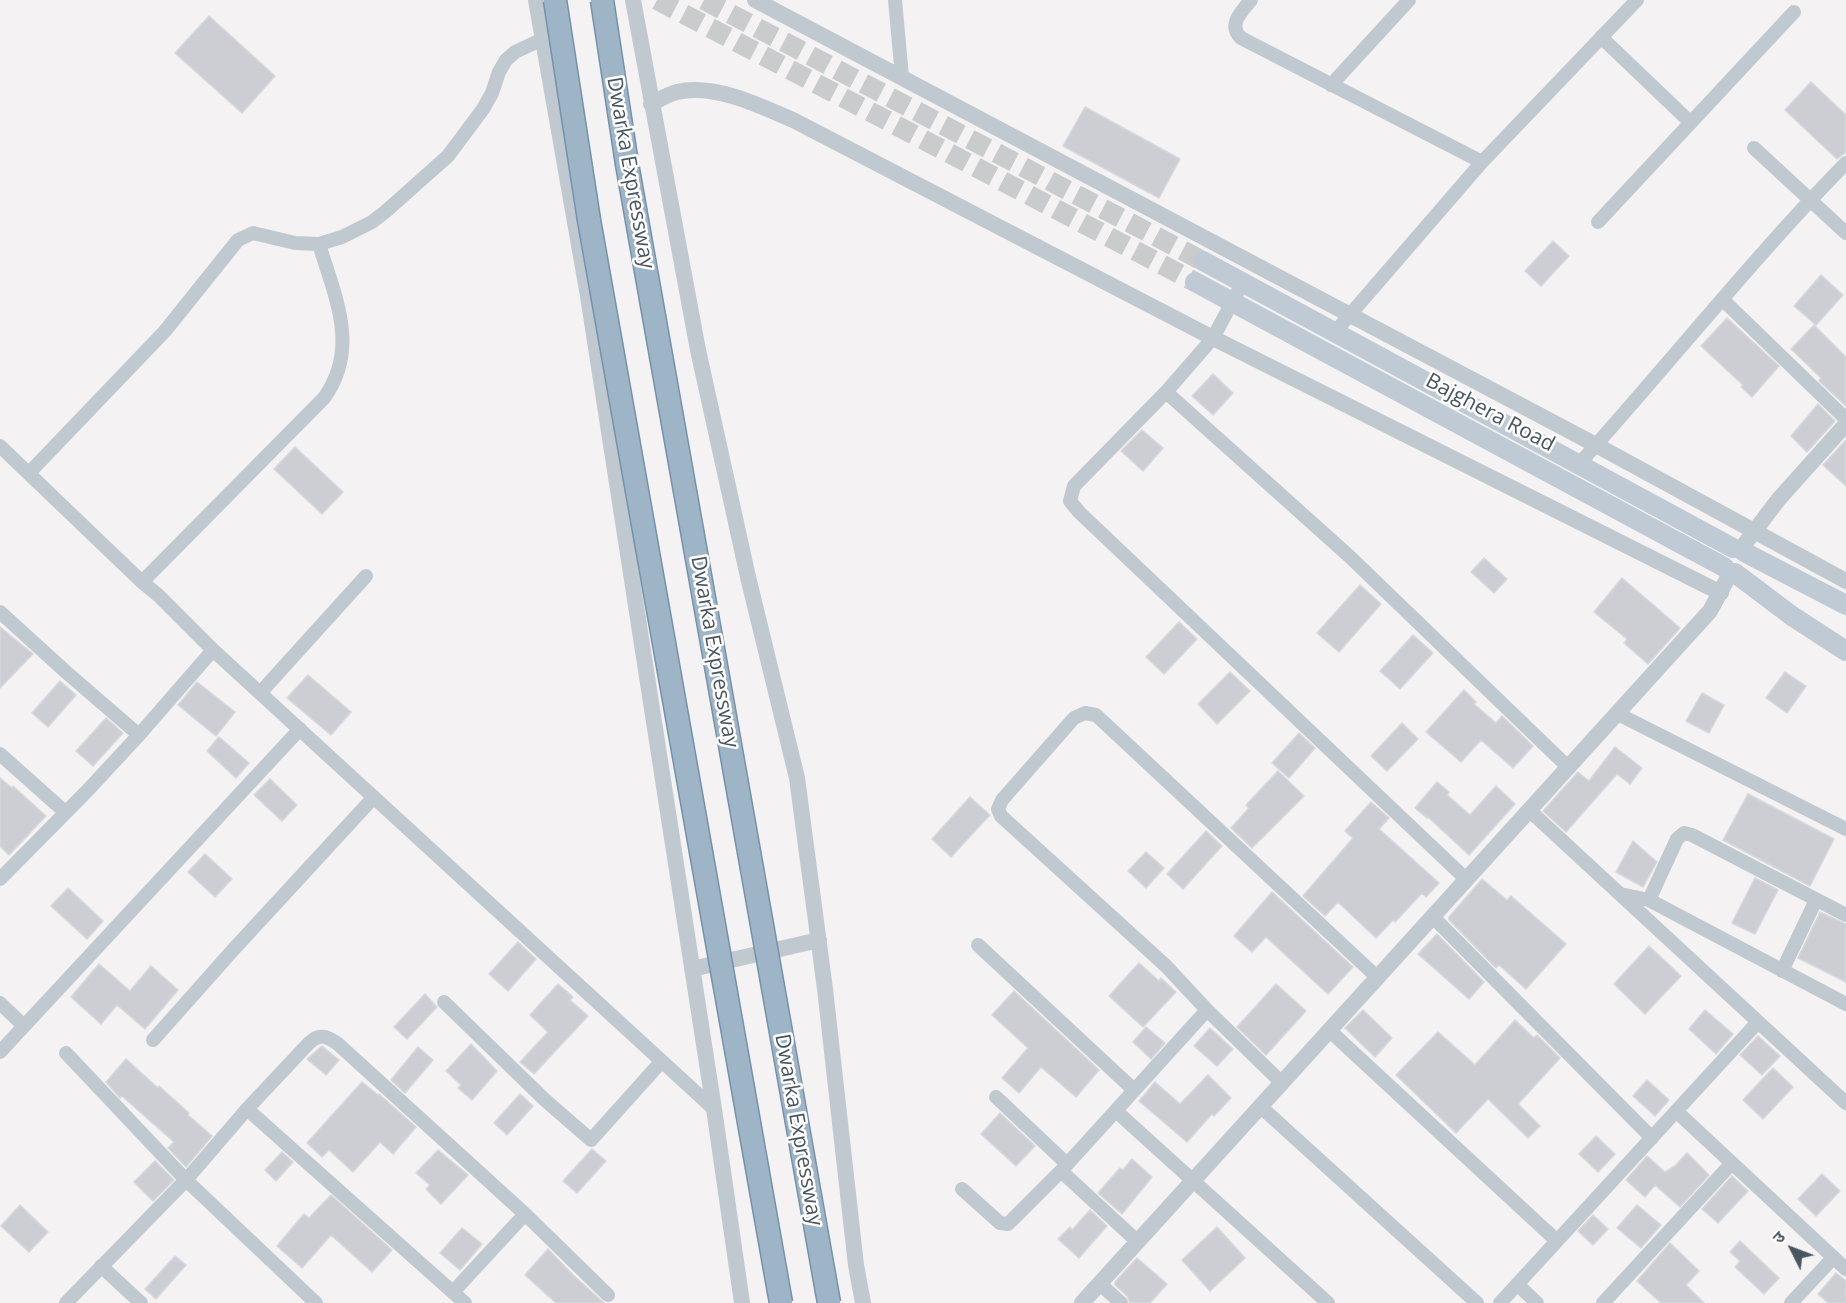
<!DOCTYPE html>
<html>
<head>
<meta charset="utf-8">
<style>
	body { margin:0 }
	#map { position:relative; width:1846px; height:1303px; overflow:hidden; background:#f4f2f2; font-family:"Open Sans","Noto Sans Devanagari",sans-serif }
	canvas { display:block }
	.north { position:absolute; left:1762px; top:1219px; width:60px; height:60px; -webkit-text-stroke:4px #fff; paint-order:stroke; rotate:312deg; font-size:16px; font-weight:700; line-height:24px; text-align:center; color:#49555f }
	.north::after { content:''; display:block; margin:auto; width:21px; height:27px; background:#49555f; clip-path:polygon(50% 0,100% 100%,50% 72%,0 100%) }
</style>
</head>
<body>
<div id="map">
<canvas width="1846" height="1303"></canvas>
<div class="north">उ</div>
</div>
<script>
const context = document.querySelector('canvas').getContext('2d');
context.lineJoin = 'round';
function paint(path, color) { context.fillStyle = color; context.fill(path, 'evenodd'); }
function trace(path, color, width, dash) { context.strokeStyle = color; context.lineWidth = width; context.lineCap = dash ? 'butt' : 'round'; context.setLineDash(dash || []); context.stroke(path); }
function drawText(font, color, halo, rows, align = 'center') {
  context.font = font + ' "Open Sans",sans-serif'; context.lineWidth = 5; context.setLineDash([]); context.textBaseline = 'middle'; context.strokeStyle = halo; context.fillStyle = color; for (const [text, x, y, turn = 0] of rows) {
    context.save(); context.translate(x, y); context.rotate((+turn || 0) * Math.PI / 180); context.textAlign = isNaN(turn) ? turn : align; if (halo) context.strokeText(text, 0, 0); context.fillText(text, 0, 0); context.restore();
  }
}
const building = new Path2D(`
	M 209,16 L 275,76 L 242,113 L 175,53 Z
	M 1811,82 L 1846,115 L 1846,152 L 1837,159 L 1785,110 Z
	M 1085,107 L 1180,159 L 1159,198 L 1063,146 Z
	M 1553,241 L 1569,256 L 1541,286 L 1525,271 Z
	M 1821,275 L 1843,295 L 1816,325 L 1794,306 Z
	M 1727,318 L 1779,366 L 1752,397 L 1741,387 L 1743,385 L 1701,346 Z
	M 1814,325 L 1846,357 L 1846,406 L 1819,381 L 1821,378 L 1791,349 Z
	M 1213,374 L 1233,393 L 1213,415 L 1192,396 Z
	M 1818,404 L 1835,421 L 1807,452 L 1791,436 Z
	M 1142,430 L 1163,448 L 1143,471 L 1121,451 Z
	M 1846,440 L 1846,486 L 1823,465 Z
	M 295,447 L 343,492 L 322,514 L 274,469 Z
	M 1484,558 L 1507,579 L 1494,593 L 1471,572 Z
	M 1622,578 L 1680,628 L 1648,664 L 1624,643 L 1627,639 L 1594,612 Z
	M 1360,585 L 1381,604 L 1339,652 L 1317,633 Z
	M 1179,622 L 1197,639 L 1164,674 L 1146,657 Z
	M 0,627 L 33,654 L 0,688 Z
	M 1413,635 L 1433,653 L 1400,689 L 1380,671 Z
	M 1230,672 L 1250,691 L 1217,724 L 1198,704 Z
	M 1785,672 L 1806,686 L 1787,713 L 1766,698 Z
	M 308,675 L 351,712 L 331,735 L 287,698 Z
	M 60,681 L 76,695 L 48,727 L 32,713 Z
	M 197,682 L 235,712 L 216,736 L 178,705 Z
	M 1464,690 L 1476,702 L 1474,704 L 1496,723 L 1502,716 L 1533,746 L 1513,768 L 1481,740 L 1461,762 L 1426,732 Z
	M 1702,693 L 1724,705 L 1709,733 L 1686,721 Z
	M 106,718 L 123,733 L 93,766 L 76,751 Z
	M 1402,723 L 1418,739 L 1387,771 L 1371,756 Z
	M 1299,733 L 1315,748 L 1289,778 L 1272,763 Z
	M 219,737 L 249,763 L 236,778 L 207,751 Z
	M 1615,747 L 1642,768 L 1630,784 L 1617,774 L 1566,832 L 1543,811 L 1578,772 L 1589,781 Z
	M 1278,771 L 1304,796 L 1252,848 L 1231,828 L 1249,808 L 1246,805 Z
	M 0,778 L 12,788 L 13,786 L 46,816 L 9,855 L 0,846 Z
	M 270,779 L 297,805 L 282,821 L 254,795 Z
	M 1437,782 L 1449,792 L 1447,795 L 1470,815 L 1496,786 L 1515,804 L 1469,855 L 1428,817 L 1427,818 L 1415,808 Z
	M 1748,794 L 1834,839 L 1810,886 L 1723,840 Z
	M 970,797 L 990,815 L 951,857 L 932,839 Z
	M 1371,802 L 1389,818 L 1379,829 L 1439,883 L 1426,897 L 1422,893 L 1395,922 L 1393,920 L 1376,938 L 1338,902 L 1325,916 L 1303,896 L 1353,838 L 1345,831 Z
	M 1206,831 L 1222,846 L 1183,889 L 1167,874 Z
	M 1633,841 L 1657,862 L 1643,887 L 1616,872 Z
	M 1146,852 L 1164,868 L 1146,888 L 1128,871 Z
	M 205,854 L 232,879 L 215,897 L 188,872 Z
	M 1755,878 L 1778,890 L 1755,934 L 1732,923 Z
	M 1482,879 L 1507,900 L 1511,896 L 1566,944 L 1526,989 L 1499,965 L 1496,968 L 1449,920 L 1449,917 Z
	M 68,888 L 103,921 L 87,939 L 51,906 Z
	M 1272,892 L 1353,967 L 1328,994 L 1266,937 L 1252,952 L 1234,936 Z
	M 1820,912 L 1846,924 L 1846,982 L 1798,958 Z
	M 1437,934 L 1484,982 L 1469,999 L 1418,954 Z
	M 518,942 L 536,959 L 508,991 L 489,974 Z
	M 1649,946 L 1681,976 L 1645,1014 L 1614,984 Z
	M 1139,963 L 1159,981 L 1161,978 L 1176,992 L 1143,1027 L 1109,996 Z
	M 99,964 L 130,991 L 151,966 L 178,990 L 145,1029 L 117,1005 L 101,1024 L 71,997 Z
	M 558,984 L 573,997 L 570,1000 L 588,1016 L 534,1074 L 520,1062 L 548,1032 L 530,1015 Z
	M 1276,984 L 1306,1011 L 1266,1055 L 1237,1027 Z
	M 1014,991 L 1099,1070 L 1076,1097 L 1041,1067 L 1019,1093 L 1002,1078 L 1028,1048 L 992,1015 Z
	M 425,994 L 437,1007 L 407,1039 L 394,1027 Z
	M 1363,1010 L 1392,1038 L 1375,1057 L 1345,1028 Z
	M 1705,1010 L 1733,1034 L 1716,1054 L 1689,1029 Z
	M 1515,1020 L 1534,1038 L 1537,1035 L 1560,1058 L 1518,1104 L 1540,1126 L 1528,1138 L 1488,1099 L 1456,1133 L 1396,1075 L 1438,1032 L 1475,1065 Z
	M 1146,1027 L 1165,1043 L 1151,1059 L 1133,1042 Z
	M 1210,1028 L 1233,1049 L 1217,1066 L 1194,1046 Z
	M 1758,1036 L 1780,1056 L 1762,1075 L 1740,1055 Z
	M 471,1044 L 497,1071 L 472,1100 L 458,1088 L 461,1085 L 446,1071 Z
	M 322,1046 L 339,1060 L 326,1075 L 307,1059 Z
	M 418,1047 L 433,1060 L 405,1093 L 391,1080 Z
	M 126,1059 L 158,1088 L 159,1086 L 189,1113 L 188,1115 L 212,1136 L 186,1167 L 168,1148 L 174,1142 L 122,1096 L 120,1098 L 106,1082 Z
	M 1773,1068 L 1793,1087 L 1763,1119 L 1743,1100 Z
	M 1208,1075 L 1231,1098 L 1214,1116 L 1212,1114 L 1187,1142 L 1139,1101 L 1155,1082 L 1180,1104 Z
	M 1647,1080 L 1669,1100 L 1655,1116 L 1633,1096 Z
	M 362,1082 L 378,1095 L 379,1094 L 416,1127 L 393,1154 L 380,1142 L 353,1172 L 329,1150 L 322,1157 L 307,1143 Z
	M 520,1094 L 533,1106 L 507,1135 L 494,1123 Z
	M 1000,1113 L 1035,1146 L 1016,1166 L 981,1134 Z
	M 1596,1136 L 1615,1154 L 1598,1172 L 1579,1154 Z
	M 592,1149 L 606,1161 L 577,1193 L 563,1181 Z
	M 438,1150 L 468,1175 L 441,1204 L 426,1189 L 430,1185 L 416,1173 Z
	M 282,1152 L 293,1162 L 276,1181 L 265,1170 Z
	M 1687,1153 L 1709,1175 L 1680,1207 L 1655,1185 L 1645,1197 L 1626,1180 L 1647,1156 L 1665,1172 L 1675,1166 Z
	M 1132,1159 L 1152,1177 L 1122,1214 L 1098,1193 L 1120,1168 L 1123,1170 Z
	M 155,1161 L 174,1180 L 153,1201 L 134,1182 Z
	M 1822,1174 L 1840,1191 L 1816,1216 L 1798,1199 Z
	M 1732,1176 L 1748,1191 L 1718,1223 L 1702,1209 Z
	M 331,1195 L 392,1250 L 372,1272 L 331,1235 L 302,1268 L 277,1246 L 304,1214 L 309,1218 Z
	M 20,1205 L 48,1232 L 29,1252 L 1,1226 Z
	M 1637,1205 L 1661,1225 L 1641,1248 L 1617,1228 Z
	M 1090,1210 L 1107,1226 L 1079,1258 L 1058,1239 L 1070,1227 L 1072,1230 Z
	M 1593,1215 L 1608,1229 L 1593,1245 L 1578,1231 Z
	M 1217,1227 L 1245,1258 L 1210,1291 L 1182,1260 Z
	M 462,1228 L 482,1244 L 460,1270 L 440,1253 Z
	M 1740,1241 L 1779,1278 L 1764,1294 L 1735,1267 L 1740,1261 L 1730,1252 Z
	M 1670,1243 L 1699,1271 L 1686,1285 L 1704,1303 L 1661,1303 L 1637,1281 Z
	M 548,1249 L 573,1275 L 604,1303 L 556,1303 L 525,1275 Z
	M 175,1256 L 186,1265 L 156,1299 L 145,1289 Z
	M 1137,1258 L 1167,1284 L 1150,1303 L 1130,1303 L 1127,1296 L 1115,1285 L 1115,1282 Z
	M 1836,1273 L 1846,1281 L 1846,1303 L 1828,1303 L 1818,1294 Z`);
paint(building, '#ccced4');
trace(building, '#d6d8dd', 1.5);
trace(new Path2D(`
	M 657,0 L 1195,282
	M 704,0 L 1203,261`), '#c9cbcd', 20, [20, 10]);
trace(new Path2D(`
	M 895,0 L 902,77
	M 1251,0 C 1242,11 1227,25 1241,38 L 1482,162
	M 1601,37 L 1690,122
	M 1331,85 L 1409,0
	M 1754,148 L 1846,233
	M 1598,222 L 1794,12
	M 1243,282 L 1213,338 L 1166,392 L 1074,486 L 1070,501 L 1079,512 L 1467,880
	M 1722,299 L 1846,419
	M 1335,332 L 1482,162 L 1637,0
	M 1166,392 L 1349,556 L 1569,768
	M 0,446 L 142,582 L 158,595 L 213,650 L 714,1109
	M 1579,464 C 1669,364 1752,259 1846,163
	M 29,473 L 165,331 L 238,240 L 253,233 L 295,243 L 319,244 L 342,237 L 372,222 L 385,212 L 448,156 L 483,109 L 492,93 L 499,72 L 506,60 L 515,52 L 543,39
	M 142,582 L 324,398 C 360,348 335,297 319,244
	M 0,612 L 66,672 L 139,735
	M 260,693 L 366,576
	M 1618,714 L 1846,829
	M 0,754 L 65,812
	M 1530,811 L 1846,1103
	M 0,879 L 87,791 L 139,735 L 213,650
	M 1620,894 L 1649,900 L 1846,1004
	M 1649,900 L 1677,839 L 1684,833 L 1692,835 L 1846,915
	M 1433,917 L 1652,1138
	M 978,945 L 1134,1090
	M 1782,971 L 1816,900
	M 444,1002 L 545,1100 L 591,1140 L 661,1062
	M 0,1003 L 24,1026
	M 1330,1031 L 1557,1241
	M 153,1040 L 233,950 L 374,797
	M 0,1052 L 300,729
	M 66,1053 L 186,1180 L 316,1303
	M 1282,1083 L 1207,1010 L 1166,966 L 1001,816 L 998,809 L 1002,800 L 1074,718 L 1085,713 L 1096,715 L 1378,978
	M 996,1097 L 1067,1164
	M 1261,1107 L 1477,1303
	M 247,1109 L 465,1303
	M 1116,1111 L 1328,1303
	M 1676,1111 L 1846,1269
	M 1061,1171 L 1138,1242
	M 962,1189 L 1000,1223 L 1008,1224 L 1061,1171 L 1207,1010
	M 101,1266 L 141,1303
	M 1100,1284 L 1121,1303
	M 1517,1284 L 1537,1303
	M 453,1292 L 525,1214
	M 66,1303 L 186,1180 L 247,1109 L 309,1043 C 319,1033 327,1036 338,1044 L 525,1214 L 608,1295
	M 1500,1303 L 1758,1022
	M 1603,1303 L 1732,1163
	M 1791,1303 L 1833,1258`), '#c0c9d0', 14);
trace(new Path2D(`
	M 536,0 L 588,296 L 714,1109 L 742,1303
	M 633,0 L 698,350 L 748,577 L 797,778 L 825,989 L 856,1265 L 863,1303
	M 755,0 L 1596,445 L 1846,581
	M 651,104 C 659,100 668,94 677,92 C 714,83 761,106 795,121 L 1213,338 L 1721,593
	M 1741,549 L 1778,500 L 1846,424
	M 692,969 L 819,940
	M 1082,1303 L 1710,611 L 1731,572`), '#c0c9d0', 16);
trace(new Path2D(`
	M 1203,261 L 1733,548
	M 1195,282 L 1724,567
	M 1744,552 L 1846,605
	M 1735,573 L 1792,616 L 1846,651`), '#c0cad4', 20);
const trunkBridge = new Path2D(`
	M 555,0 L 589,220 L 781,1303
	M 602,0 L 627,164 L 829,1303`);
trace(trunkBridge, '#7691ab', 25, []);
trace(trunkBridge, '#9eb4c7', 22);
drawText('21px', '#49555f', '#fff', [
	["Dwarka Expressway",630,173,80],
	["Bajghera Road",1490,413,28],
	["Dwarka Expressway",714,652,80],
	["Dwarka Expressway",798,1130,80]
]);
</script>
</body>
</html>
